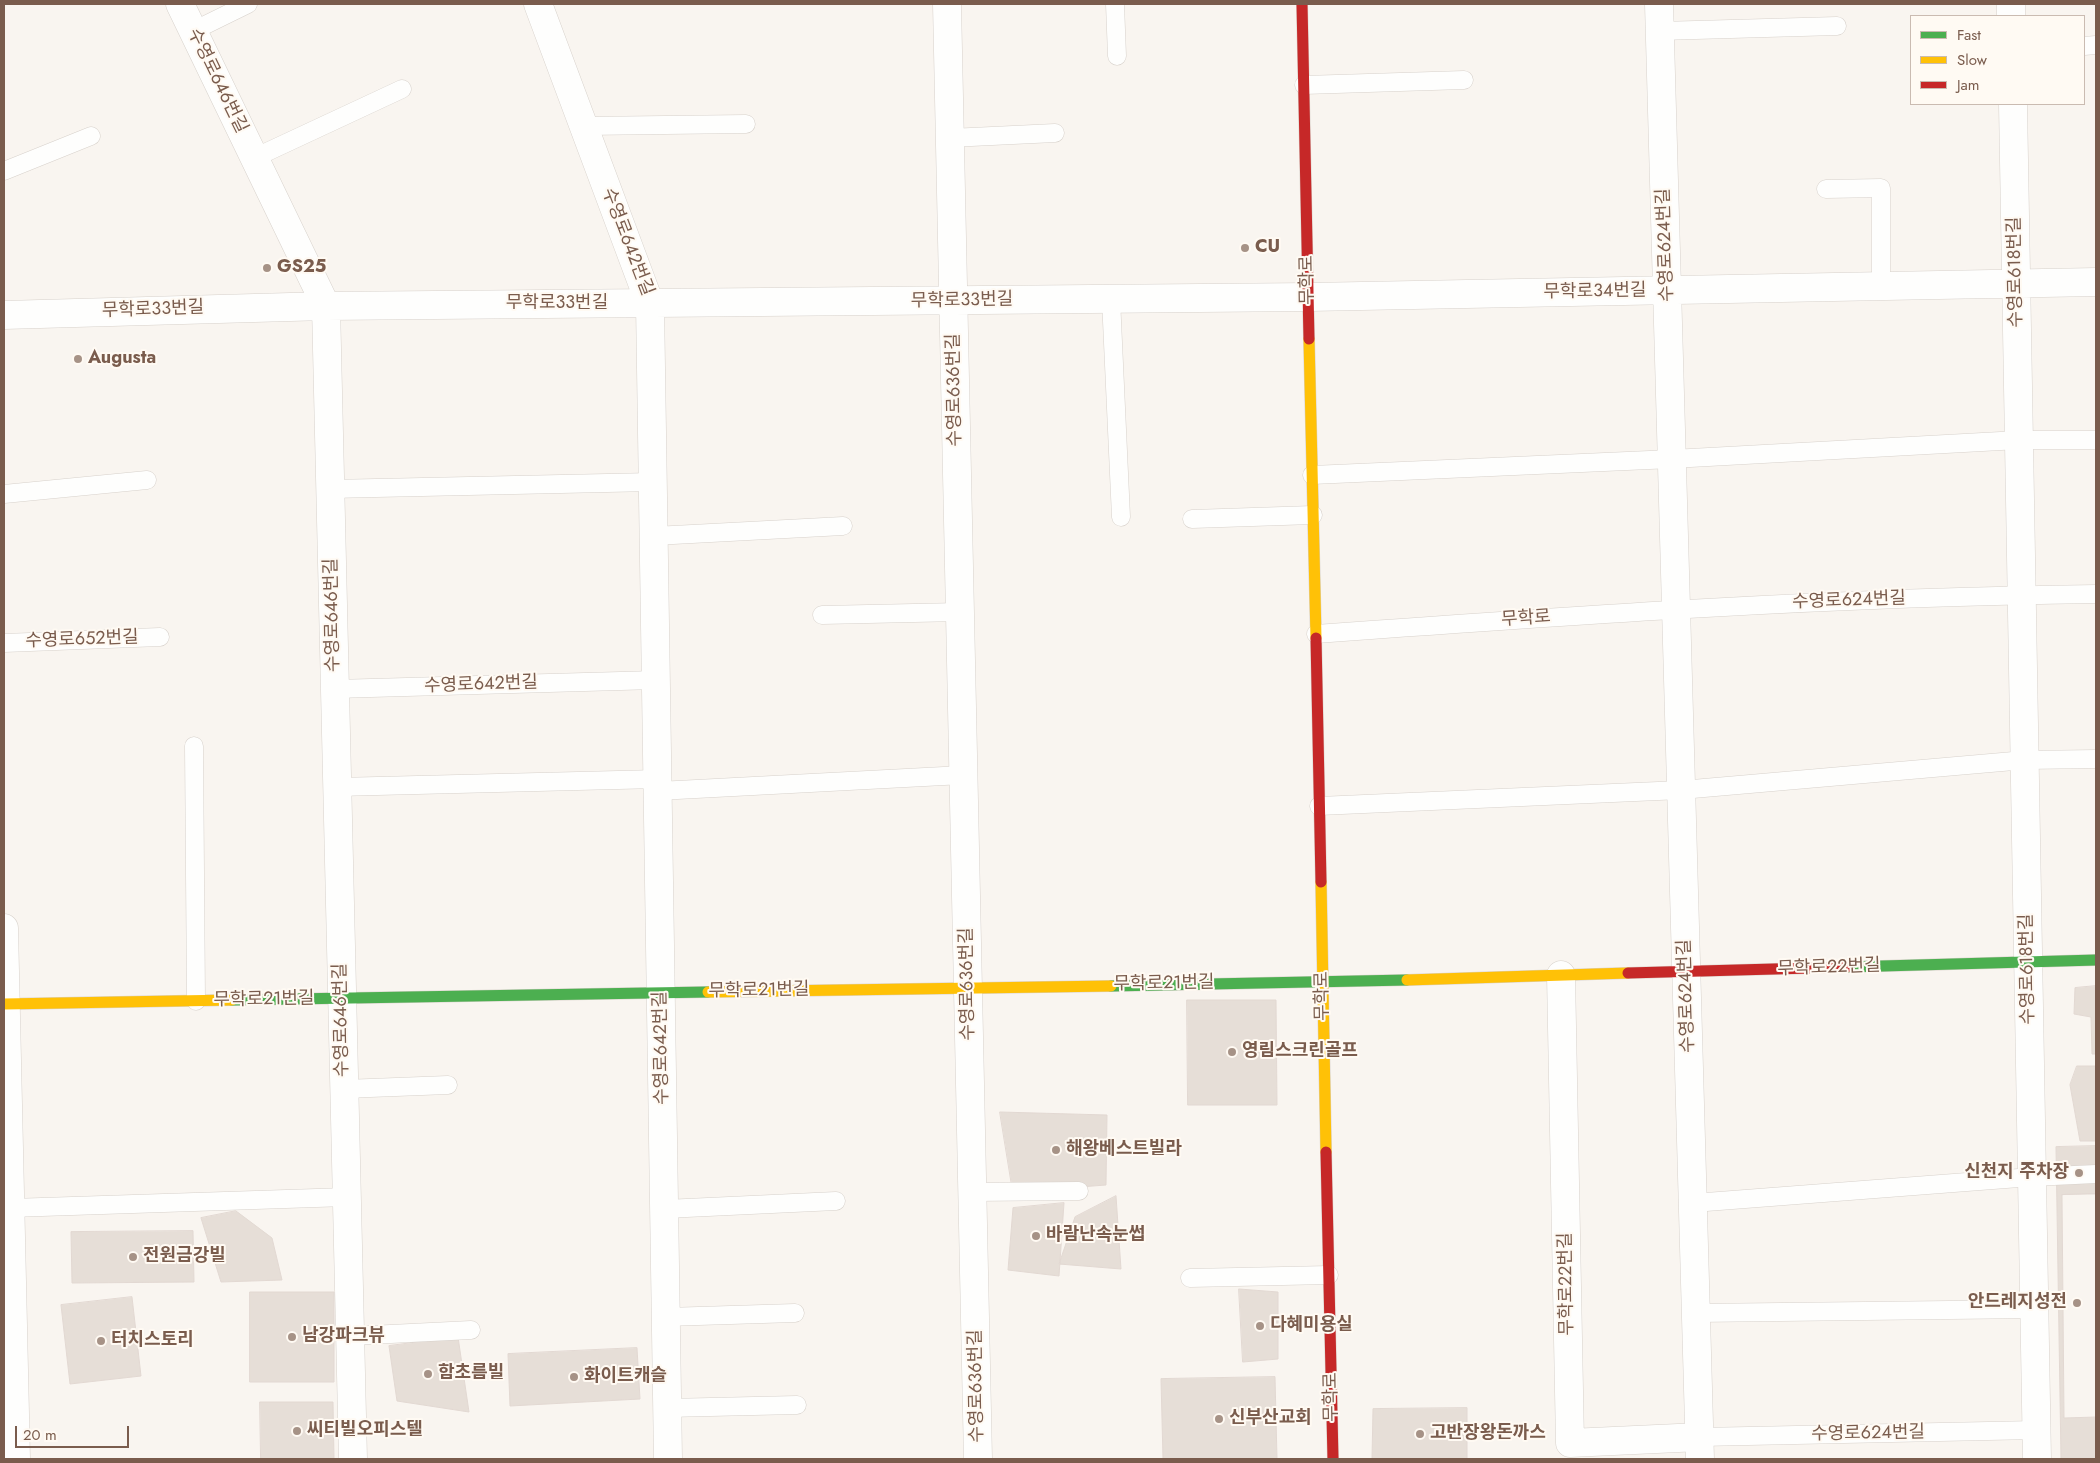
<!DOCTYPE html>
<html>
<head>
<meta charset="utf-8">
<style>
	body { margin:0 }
	#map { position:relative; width:2100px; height:1463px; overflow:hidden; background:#f9f5f0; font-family:Jost,sans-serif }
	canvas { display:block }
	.frame { position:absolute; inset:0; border:5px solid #7a5c4d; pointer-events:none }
	.legend { position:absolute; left:1910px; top:15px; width:175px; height:90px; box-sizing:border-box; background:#fffaf3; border:1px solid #cabbb1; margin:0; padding:6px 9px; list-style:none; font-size:15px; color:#7a5c4d }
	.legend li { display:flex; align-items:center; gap:10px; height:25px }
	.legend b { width:25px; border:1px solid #cabbb1 }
	.scale { position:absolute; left:15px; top:1426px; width:114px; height:22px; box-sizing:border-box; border:2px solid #7a5c4d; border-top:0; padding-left:6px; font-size:15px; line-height:18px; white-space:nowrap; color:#7a5c4d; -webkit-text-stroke:4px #fffaf3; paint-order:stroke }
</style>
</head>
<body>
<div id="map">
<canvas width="2100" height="1463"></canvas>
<div class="frame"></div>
<ul class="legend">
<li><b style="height:6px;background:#4caf50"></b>Fast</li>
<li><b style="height:6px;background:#ffc107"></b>Slow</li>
<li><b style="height:6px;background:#c62828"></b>Jam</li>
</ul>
<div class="scale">20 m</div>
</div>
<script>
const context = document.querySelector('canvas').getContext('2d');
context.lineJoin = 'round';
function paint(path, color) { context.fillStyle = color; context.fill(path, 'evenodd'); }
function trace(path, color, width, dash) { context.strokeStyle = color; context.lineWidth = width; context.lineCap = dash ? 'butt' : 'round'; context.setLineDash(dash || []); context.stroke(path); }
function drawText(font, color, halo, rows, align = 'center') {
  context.font = font + ' Jost,"Noto Sans KR",sans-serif'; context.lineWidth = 4; context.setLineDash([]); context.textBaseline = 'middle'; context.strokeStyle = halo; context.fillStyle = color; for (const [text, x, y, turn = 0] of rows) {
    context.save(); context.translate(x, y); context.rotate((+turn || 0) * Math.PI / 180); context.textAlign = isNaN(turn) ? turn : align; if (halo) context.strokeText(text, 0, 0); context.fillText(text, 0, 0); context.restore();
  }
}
const building = new Path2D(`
	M 2096,986 L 2096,1054 L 2092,1054 L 2091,1017 L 2074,1014 L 2075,988 Z
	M 1187,1000 L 1276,1000 L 1277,1105 L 1188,1105 Z
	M 2077,1066 L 2096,1066 L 2096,1141 L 2080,1141 L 2070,1085 Z
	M 1000,1112 L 1107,1115 L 1106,1185 L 1013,1192 Z
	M 2096,1146 L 2096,1459 L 2061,1459 L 2056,1147 Z
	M 2096,1194 L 2096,1417 L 2064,1418 L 2062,1195 Z
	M 1116,1196 L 1121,1269 L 1059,1264 L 1075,1217 Z
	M 1064,1203 L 1059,1276 L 1008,1270 L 1013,1208 Z
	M 236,1211 L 272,1238 L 282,1280 L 221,1282 L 201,1218 Z
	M 193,1231 L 194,1282 L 72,1283 L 71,1232 Z
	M 1239,1289 L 1278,1292 L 1278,1359 L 1243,1362 Z
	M 250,1292 L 334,1292 L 334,1382 L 250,1382 Z
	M 132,1297 L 141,1376 L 70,1384 L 61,1305 Z
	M 458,1337 L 469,1412 L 397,1401 L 389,1346 Z
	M 637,1348 L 640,1399 L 510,1406 L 508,1354 Z
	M 1275,1377 L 1277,1459 L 1163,1459 L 1161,1379 Z
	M 260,1402 L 333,1402 L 334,1459 L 261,1459 Z
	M 1467,1408 L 1467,1459 L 1372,1459 L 1373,1409 Z`);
paint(building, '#e6ded7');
trace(building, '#e2d8d2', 1);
const lane = new Path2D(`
	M 1115,4 L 1117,56
	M 193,31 L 248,4
	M 1660,31 L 1837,26
	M 2084,46 L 2096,45
	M 1304,85 L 1464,80
	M 584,126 L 746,124
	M 950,138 L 1055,133
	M 254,158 L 402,89
	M 4,171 L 91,136
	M 1826,189 L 1881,188 L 1881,286
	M 1111,299 L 1121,517
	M 1312,475 L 1672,459 L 2019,440 L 2096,440
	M 330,489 L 653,482
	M 4,494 L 147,480
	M 1192,519 L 1313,515
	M 654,536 L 843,526
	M 822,615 L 960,612
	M 1316,634 C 1576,615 1836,597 2096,594
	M 4,643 L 160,637
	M 335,689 L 656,680
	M 194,746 L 196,1001
	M 337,787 L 658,779
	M 658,791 L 963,775
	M 1319,806 L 1681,790 L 2025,760 L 2096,759
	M 344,1089 L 448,1085
	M 972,1192 L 1079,1191
	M 1693,1203 L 2032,1177 L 2096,1174
	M 11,1208 L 347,1197
	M 665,1209 L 836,1201
	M 1190,1278 L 1329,1275
	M 1696,1313 L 2034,1309
	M 666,1317 L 795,1313
	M 350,1336 L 471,1330
	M 667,1408 L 797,1405
	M 1700,1437 L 2036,1430`);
const street = new Path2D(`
	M 180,4 L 326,306 L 353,1459
	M 538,4 L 650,304 L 668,1459
	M 947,4 L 978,1459
	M 1659,4 L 1700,1459
	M 2011,4 L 2011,16
	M 2013,104 L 2037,1459
	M 4,315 L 326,306 L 1309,297 L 2096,282
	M 4,928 L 16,1459
	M 1561,975 L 1570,1443 L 1700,1437`);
const fast = new Path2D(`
	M 1847,967 L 2096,960
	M 1111,986 L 1407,980
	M 232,1000 L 708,992`);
const slow = new Path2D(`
	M 1309,339 L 1316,638
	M 1321,882 L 1326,1152
	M 1407,980 L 1628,973
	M 708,992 L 1111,986
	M 4,1004 L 232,1000`);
const jam = new Path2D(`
	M 1302,4 L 1309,339
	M 1316,638 L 1321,882
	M 1628,973 L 1847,967
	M 1326,1152 L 1333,1459`);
trace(lane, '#d7d1cb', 19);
trace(street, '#d7d1cb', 29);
trace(fast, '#d9d2cb', 12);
trace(slow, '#d9d2cb', 12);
trace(jam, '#d9d2cb', 12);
trace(lane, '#fefefd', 18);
trace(street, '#fefefd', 28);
trace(fast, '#4caf50', 11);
trace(slow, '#ffc107', 11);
trace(jam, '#c62828', 11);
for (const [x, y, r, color] of [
	[1245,248,5,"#a69286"],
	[267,268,5,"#a69286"],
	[78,359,5,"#a69286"],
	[1232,1052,5,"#a69286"],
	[1056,1150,5,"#a69286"],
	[2079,1173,5,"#a69286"],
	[1036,1236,5,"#a69286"],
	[133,1257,5,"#a69286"],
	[2077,1303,5,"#a69286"],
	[1260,1326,5,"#a69286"],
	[292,1337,5,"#a69286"],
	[101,1341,5,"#a69286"],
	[428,1374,5,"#a69286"],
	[574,1377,5,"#a69286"],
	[1219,1419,5,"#a69286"],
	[297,1431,5,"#a69286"],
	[1420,1434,5,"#a69286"]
]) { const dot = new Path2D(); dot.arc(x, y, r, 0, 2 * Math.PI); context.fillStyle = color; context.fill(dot); trace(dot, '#fffaf3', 2); }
drawText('18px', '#7a5c4d', '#fffaf3', [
	["수영로646번길",217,81,64],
	["수영로642번길",627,242,69],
	["수영로624번길",1666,245,-92],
	["수영로618번길",2016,272,-91],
	["무학로",1308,280,-91],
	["무학로34번길",1595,292,-1],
	["무학로33번길",962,301,-1],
	["무학로33번길",557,304],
	["무학로33번길",153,310,-2],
	["수영로636번길",955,390,-91],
	["수영로624번길",1849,601,-2],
	["수영로646번길",333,615,-91],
	["무학로",1526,619,-4],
	["수영로652번길",82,640,-2],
	["수영로642번길",481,685,-2],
	["무학로22번길",1829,968,-2],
	["수영로618번길",2028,969,-91],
	["수영로636번길",968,984,-91],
	["무학로21번길",1164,984,-1],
	["무학로21번길",759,991,-1],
	["무학로",1323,996,-91],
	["수영로624번길",1687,996,-92],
	["무학로21번길",264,1000,-1],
	["수영로646번길",342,1020,-91],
	["수영로642번길",662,1048,-91],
	["무학로22번길",1567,1284,-91],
	["수영로636번길",977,1386,-91],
	["무학로",1332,1397,-91],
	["수영로624번길",1868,1434,-1]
]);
drawText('bold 18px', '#7a5c4d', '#fffaf3', [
	["CU",1255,248],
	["GS25",277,268],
	["Augusta",88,359],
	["영림스크린골프",1242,1052],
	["해왕베스트빌라",1066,1150],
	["신천지 주차장",2069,1173,"right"],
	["바람난속눈썹",1046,1236],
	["전원금강빌",143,1257],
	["안드레지성전",2067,1303,"right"],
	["다혜미용실",1270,1326],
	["남강파크뷰",302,1337],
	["터치스토리",111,1341],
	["함초름빌",438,1374],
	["화이트캐슬",584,1377],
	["신부산교회",1229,1419],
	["씨티빌오피스텔",307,1431],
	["고반장왕돈까스",1430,1434]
], 'left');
</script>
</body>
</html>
